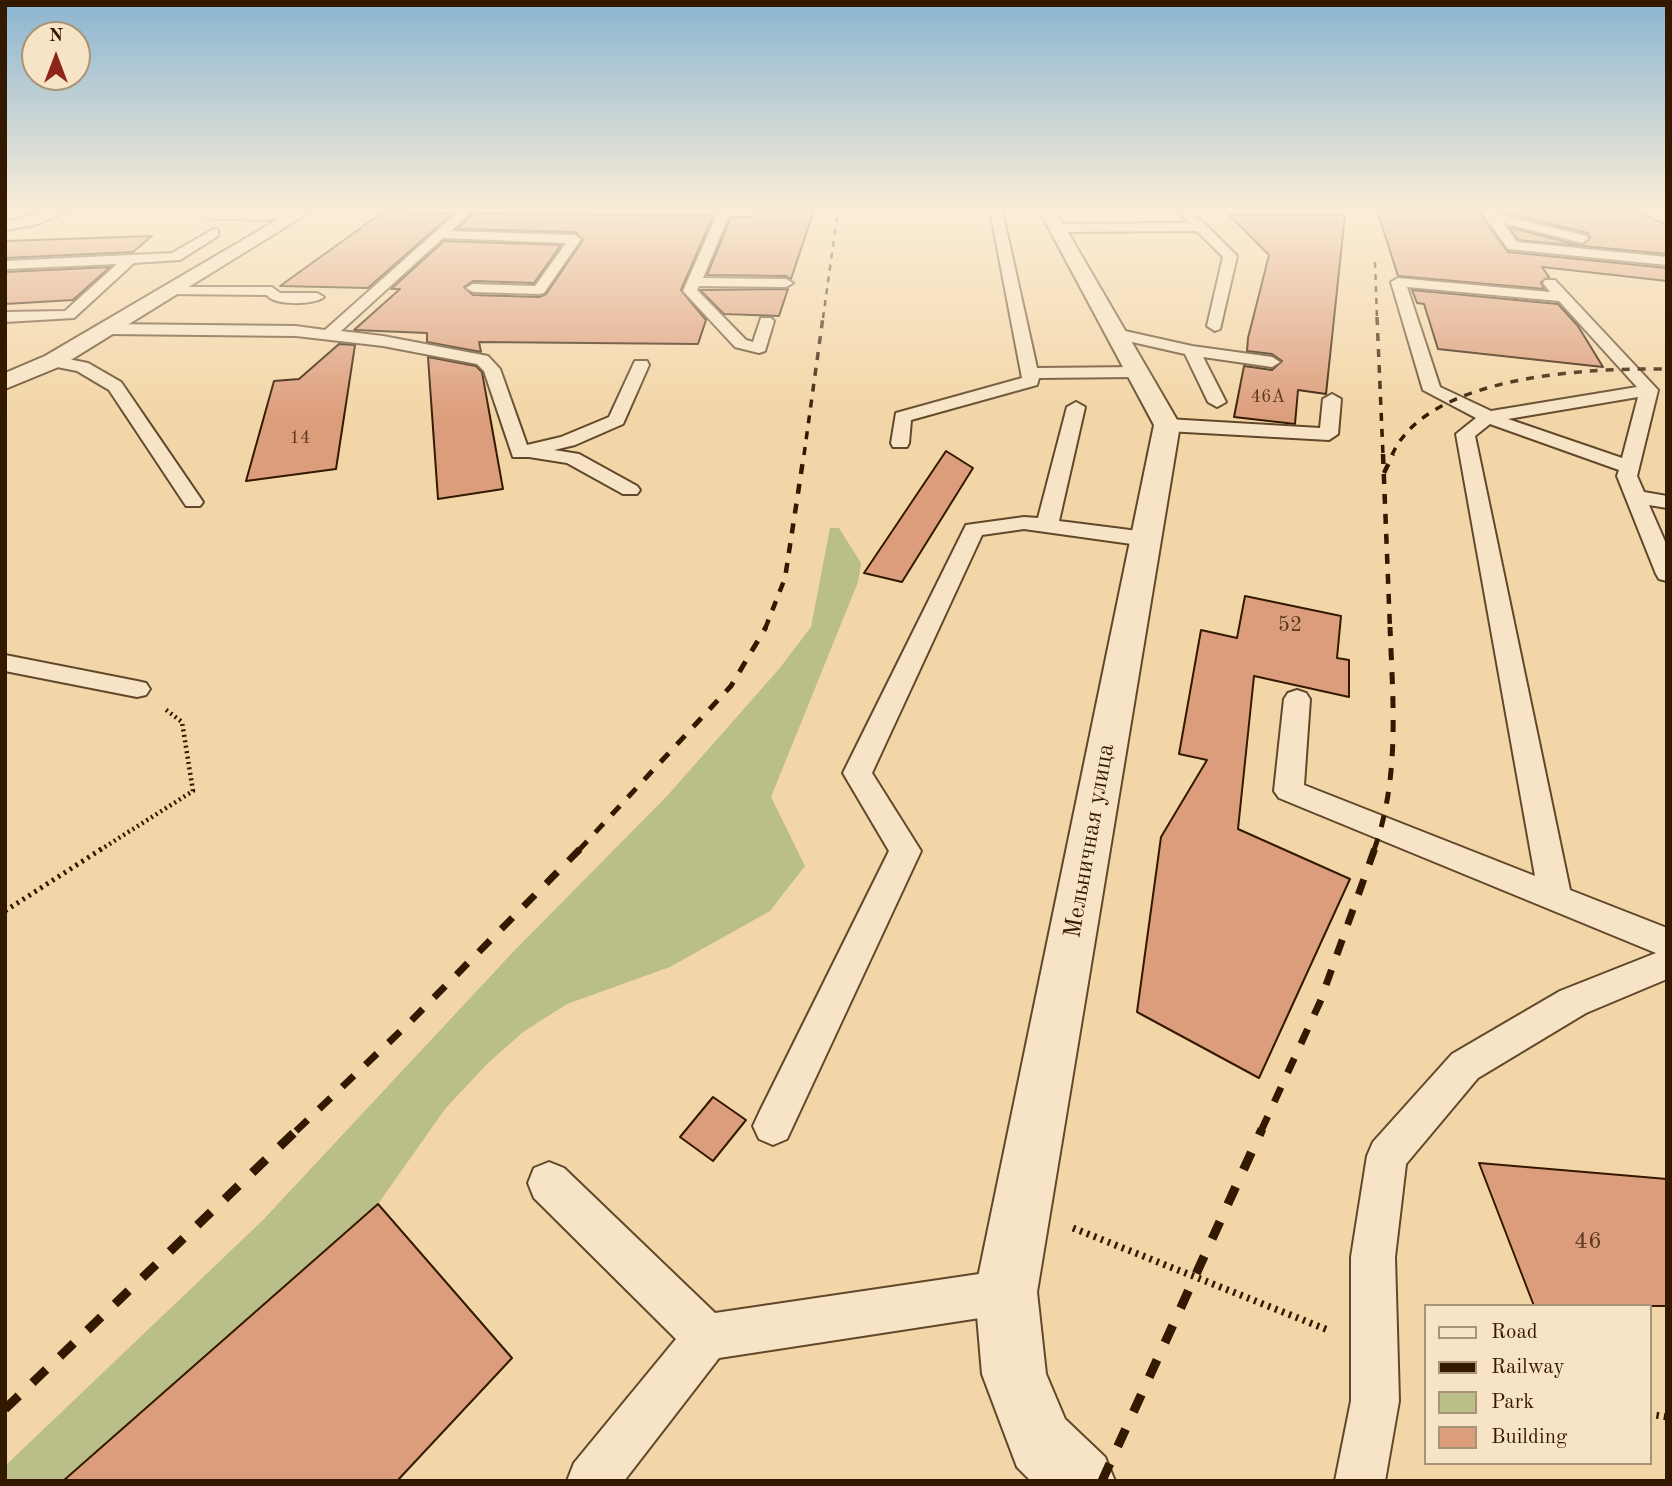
<!DOCTYPE html>
<html>
<head>
<meta charset="utf-8">
<style>
	body { margin:0 }
	#map { position:relative; width:1672px; height:1486px; overflow:hidden; background:#f3d6a7; font-family:"Old Standard TT",serif }
	canvas { display:block }
	.frame { position:absolute; inset:0; border:7px solid #321900; pointer-events:none }
	.legend { position:absolute; left:1424px; top:1304px; width:228px; height:161px; box-sizing:border-box; background:#f7e4c6; border:2px solid #a89377; margin:0; padding:9px 12px; list-style:none; font-size:21px; color:#321900 }
	.legend li { display:flex; align-items:center; gap:14px; height:35px }
	.legend b { width:35px; border:2px solid #a89377 }
	.north { position:absolute; left:21px; top:21px; width:70px; height:70px; box-sizing:border-box; background:#f7e4c6; border:2px solid #a89377; border-radius:50%; rotate:0deg; font-size:19px; font-weight:700; line-height:28px; text-align:center; color:#321900 }
	.north::after { content:''; display:block; margin:auto; width:24px; height:32px; background:#8f2418; clip-path:polygon(50% 0,100% 100%,50% 72%,0 100%) }
</style>
</head>
<body>
<div id="map">
<canvas width="1672" height="1486"></canvas>
<div class="frame"></div>
<ul class="legend">
<li><b style="height:9px;background:#f7e4c6"></b>Road</li>
<li><b style="height:9px;background:#321900"></b>Railway</li>
<li><b style="height:19px;background:#babe88"></b>Park</li>
<li><b style="height:19px;background:#dc9d7c"></b>Building</li>
</ul>
<div class="north">N</div>
</div>
<script>
const context = document.querySelector('canvas').getContext('2d');
context.lineJoin = 'round';
function paint(path, color) { context.fillStyle = color; context.fill(path, 'evenodd'); }
function trace(path, color, width, dash) { context.strokeStyle = color; context.lineWidth = width; context.lineCap = dash ? 'butt' : 'round'; context.setLineDash(dash || []); context.stroke(path); }
function drawText(font, color, halo, rows, align = 'center') {
  context.font = font + ' "Old Standard TT",serif'; context.lineWidth = 5; context.setLineDash([]); context.textBaseline = 'middle'; context.strokeStyle = halo; context.fillStyle = color; for (const [text, x, y, turn = 0] of rows) {
    context.save(); context.translate(x, y); context.rotate((+turn || 0) * Math.PI / 180); context.textAlign = isNaN(turn) ? turn : align; if (halo) context.strokeText(text, 0, 0); context.fillText(text, 0, 0); context.restore();
  }
}
paint(new Path2D(`
	M 830,528 L 839,528 L 861,563 L 858,582 L 771,797 L 805,866 L 770,911 L 670,967 L 567,1004 L 523,1032 L 486,1065 L 445,1109 L 378,1204 L 63,1481 L 5,1481 L 5,1466 L 263,1220 L 514,951 L 668,795 L 779,669 L 811,627 Z`), '#babe88');
const building = new Path2D(`
	M 755,210 L 814,210 L 791,279 L 786,276 L 707,275 L 731,217 L 751,217 Z
	M 1377,210 L 1477,210 L 1508,252 L 1667,268 L 1667,281 L 1542,267 L 1549,277 L 1541,282 L 1544,289 L 1398,276 Z
	M 1495,210 L 1634,210 L 1667,225 L 1667,254 L 1518,240 L 1509,227 L 1581,246 L 1590,238 L 1588,233 Z
	M 383,212 L 453,213 L 368,288 L 280,286 Z
	M 474,213 L 713,216 L 681,290 L 706,320 L 698,344 L 479,342 L 481,352 L 427,342 L 427,333 L 354,330 L 400,289 L 391,289 L 444,241 L 561,245 L 534,283 L 473,281 L 464,287 L 473,295 L 539,297 L 546,294 L 583,240 L 575,232 L 457,229 Z
	M 1229,215 L 1345,215 L 1326,394 L 1298,390 L 1295,424 L 1234,417 L 1244,366 L 1272,370 L 1282,361 L 1272,354 L 1247,351 L 1248,338 L 1269,255 Z
	M 152,236 L 133,252 L 5,258 L 5,241 Z
	M 110,267 L 73,300 L 5,304 L 5,272 Z
	M 788,289 L 779,316 L 724,314 L 700,290 Z
	M 1412,290 L 1558,304 L 1578,326 L 1603,367 L 1438,349 L 1424,304 L 1417,303 Z
	M 339,344 L 355,345 L 336,469 L 246,481 L 274,381 L 299,379 Z
	M 428,357 L 476,366 L 482,372 L 503,489 L 438,499 Z
	M 946,451 L 973,468 L 902,582 L 864,573 Z
	M 1245,596 L 1341,616 L 1337,658 L 1349,660 L 1349,697 L 1254,676 L 1238,829 L 1350,879 L 1259,1078 L 1137,1012 L 1161,837 L 1207,760 L 1179,754 L 1201,630 L 1237,638 Z
	M 713,1097 L 746,1120 L 713,1161 L 680,1137 Z
	M 1479,1163 L 1667,1179 L 1667,1306 L 1534,1306 Z
	M 378,1204 L 512,1358 L 397,1481 L 63,1481 Z`);
paint(building, '#dc9d7c');
trace(building, '#321900', 2);
const lane = new Path2D(`
	M 55,210 L 72,210 L 34,225 L 5,230 L 5,222 Z
	M 210,210 L 295,212 L 301,216 L 295,220 L 212,219 L 206,215 Z
	M 460,210 L 473,210 L 451,231 L 575,235 L 581,239 L 544,293 L 539,294 L 473,292 L 466,288 L 473,284 L 535,286 L 566,243 L 443,238 L 341,331 L 383,336 L 488,356 L 500,369 L 527,445 L 561,437 L 609,417 L 633,365 L 635,361 L 647,361 L 649,365 L 623,424 L 575,445 L 554,450 L 579,454 L 637,486 L 640,490 L 637,494 L 623,494 L 567,463 L 529,457 L 513,457 L 484,371 L 477,364 L 383,346 L 296,336 L 107,334 L 99,329 L 107,324 L 296,326 L 325,330 Z
	M 719,210 L 731,210 L 703,278 L 786,279 L 793,283 L 786,287 L 699,286 L 697,290 L 746,340 L 753,342 L 761,318 L 771,318 L 774,321 L 765,351 L 759,353 L 735,347 L 683,291 Z
	M 990,210 L 1002,210 L 1037,368 L 1137,367 L 1145,372 L 1137,377 L 1039,378 L 1037,385 L 911,420 L 909,443 L 907,447 L 893,447 L 891,443 L 896,413 L 1022,378 Z
	M 1187,210 L 1205,224 L 1237,256 L 1220,329 L 1215,331 L 1207,326 L 1223,257 L 1197,231 L 1057,232 L 1051,228 L 1057,224 L 1190,223 L 1181,214 Z
	M 1480,210 L 1492,210 L 1496,214 L 1587,236 L 1588,239 L 1582,243 L 1503,223 L 1517,242 L 1667,257 L 1667,265 L 1508,249 Z
	M 214,229 L 218,230 L 218,236 L 180,260 L 134,263 L 74,318 L 5,322 L 5,312 L 65,311 L 117,264 L 5,269 L 5,261 L 172,253 Z
	M 1398,278 L 1550,292 L 1543,283 L 1545,280 L 1555,280 L 1658,390 L 1637,476 L 1644,492 L 1667,496 L 1667,508 L 1649,505 L 1667,546 L 1667,581 L 1659,579 L 1656,574 L 1617,476 L 1619,470 L 1490,424 L 1475,436 L 1570,890 L 1667,928 L 1667,979 L 1586,1013 L 1478,1078 L 1406,1164 L 1395,1257 L 1399,1401 L 1385,1481 L 1335,1481 L 1351,1401 L 1351,1257 L 1367,1156 L 1373,1142 L 1452,1054 L 1560,991 L 1656,953 L 1279,798 L 1274,791 L 1284,699 L 1288,693 L 1297,690 L 1306,693 L 1310,699 L 1304,785 L 1535,876 L 1456,434 L 1476,418 L 1423,390 L 1391,282 ZM 1407,287 L 1559,301 L 1637,387 L 1491,411 L 1440,387 ZM 1638,397 L 1622,458 L 1508,419 Z
	M 171,287 L 272,287 L 280,293 L 317,293 L 324,297 C 315,305 274,306 267,295 L 166,294 L 164,291 L 166,288 Z
	M 1116,329 L 1192,346 L 1272,357 L 1280,362 L 1272,367 L 1203,357 L 1226,402 L 1217,407 L 1208,402 L 1185,354 L 1110,337 L 1108,334 L 1110,331 Z
	M 53,356 L 88,363 L 121,382 L 203,502 L 200,506 L 186,506 L 109,390 L 77,371 L 47,365 L 45,361 L 47,357 Z
	M 1332,394 L 1341,399 L 1338,434 L 1329,440 L 1167,431 L 1158,425 L 1167,419 L 1320,428 L 1323,399 Z
	M 1076,402 L 1085,407 L 1059,521 L 1146,532 L 1154,534 L 1157,539 L 1154,544 L 1146,546 L 1024,529 L 982,535 L 872,773 L 921,851 L 787,1139 L 773,1145 L 759,1139 L 753,1126 L 759,1113 L 889,851 L 843,773 L 966,525 L 1024,517 L 1038,518 L 1067,407 Z
	M 5,655 L 137,681 L 146,683 L 150,689 L 146,695 L 137,697 L 5,671 Z
	M 549,1162 L 564,1168 L 715,1313 L 1006,1270 L 1022,1276 L 1028,1292 L 1022,1308 L 1006,1314 L 719,1358 L 624,1481 L 567,1481 L 574,1463 L 676,1339 L 534,1198 L 528,1183 L 534,1168 Z`);
const street = new Path2D(`
	M 294,210 L 313,210 L 61,366 L 5,389 L 5,373 L 45,356 Z
	M 1039,210 L 1055,210 L 1180,425 L 1037,1292 L 1046,1374 L 1065,1419 L 1105,1457 L 1115,1481 L 1031,1481 L 1017,1467 L 982,1374 L 975,1292 L 1154,425 Z`);
trace(lane, '#62482a', 4);
trace(street, '#62482a', 4);
trace(new Path2D(`
	M 100,850 L 193,791 L 182,722 L 165,709`), '#321900', 4.5, [2, 3.5]);
trace(new Path2D(`
	M 5,911 L 103,848`), '#321900', 5, [2.5, 4.5]);
trace(new Path2D(`
	M 1073,1228 L 1328,1330
	M 1649,1414 L 1667,1417`), '#321900', 7, [2.5, 5]);
paint(lane, '#f7e4c6');
paint(street, '#f7e4c6');
trace(new Path2D(`
	M 1375,262 L 1377,318
	M 823,318 L 838,210`), '#321900', 2.5, [6, 6]);
trace(new Path2D(`
	M 1377,317 L 1383,455
	M 804,455 L 823,317
	M 1392,455 C 1428,374 1590,368 1667,369`), '#321900', 3.5, [8, 8]);
trace(new Path2D(`
	M 1383,454 L 1390,629
	M 1384,473 L 1393,454
	M 765,629 L 785,578 L 804,454`), '#321900', 4.5, [10, 10]);
trace(new Path2D(`
	M 579,850 L 731,686 L 766,627
	M 1374,850 C 1400,778 1393,703 1390,627`), '#321900', 5, [12, 12]);
trace(new Path2D(`
	M 296,1131 L 407,1025 L 581,848
	M 1261,1131 L 1320,1002 L 1375,848`), '#321900', 7, [16, 16]);
trace(new Path2D(`
	M 5,1409 L 298,1129
	M 1102,1481 L 1262,1129`), '#321900', 9, [19, 19]);
const sky = context.createLinearGradient(0, 0, 0, 418);
sky.addColorStop(0, '#8ab5d1');
sky.addColorStop(0.5, '#faedd7');
sky.addColorStop(1, '#faedd700');
context.fillStyle = sky;
context.fillRect(0, 0, 1672, 418);
drawText('18px', '#5c3a1f', null, [
	["46А",1268,397],
	["14",300,438]
]);
drawText('21px', '#5c3a1f', null, [
	["52",1290,625]
]);
drawText('24px', '#321900', '#f7e4c6', [
	["Мельничная улица",1090,841,-80]
]);
drawText('24px', '#5c3a1f', null, [
	["46",1588,1242]
]);
</script>
</body>
</html>
